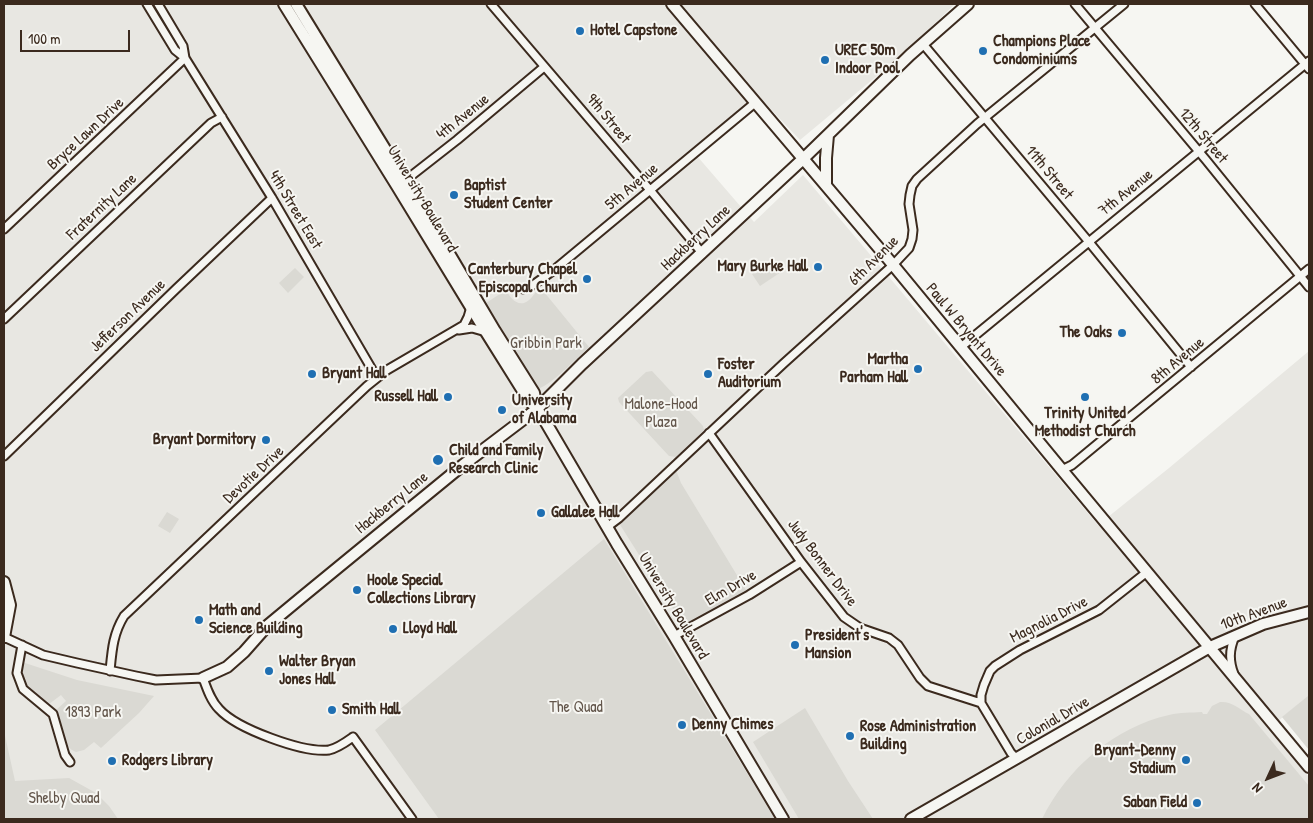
<!DOCTYPE html>
<html>
<head>
<meta charset="utf-8">
<style>
	body { margin:0 }
	#map { position:relative; width:1313px; height:823px; overflow:hidden; background:#f6f6f2; font-family:"Patrick Hand",sans-serif }
	canvas { display:block }
	.frame { position:absolute; inset:0; border:5px solid #3b2a1e; pointer-events:none }
	.north { position:absolute; left:1243px; top:753px; width:50px; height:50px; -webkit-text-stroke:4px #f6f6f2; paint-order:stroke; rotate:227deg; font-size:14px; font-weight:700; line-height:20px; text-align:center; color:#3b2a1e }
	.north::after { content:''; display:block; margin:auto; width:18px; height:22px; background:#3b2a1e; clip-path:polygon(50% 0,100% 100%,50% 72%,0 100%) }
	.scale { position:absolute; left:20px; top:30px; width:110px; height:22px; box-sizing:border-box; border:2px solid #3b2a1e; border-top:0; padding-left:6px; font-size:15px; line-height:18px; white-space:nowrap; color:#3b2a1e; -webkit-text-stroke:4px #f6f6f2; paint-order:stroke }
</style>
</head>
<body>
<div id="map">
<canvas width="1313" height="823"></canvas>
<div class="frame"></div>
<div class="north">N</div>
<div class="scale">100 m</div>
</div>
<script>
const context = document.querySelector('canvas').getContext('2d');
context.lineJoin = 'round';
function paint(path, color) { context.fillStyle = color; context.fill(path, 'evenodd'); }
function trace(path, color, width, dash) { context.strokeStyle = color; context.lineWidth = width; context.lineCap = dash ? 'butt' : 'round'; context.setLineDash(dash || []); context.stroke(path); }
function drawText(font, color, halo, rows, align = 'center') {
  context.font = font + ' "Patrick Hand",sans-serif'; context.lineWidth = 4; context.setLineDash([]); context.textBaseline = 'middle'; context.strokeStyle = halo; context.fillStyle = color; for (const [text, x, y, turn = 0] of rows) {
    context.save(); context.translate(x, y); context.rotate((+turn || 0) * Math.PI / 180); context.textAlign = isNaN(turn) ? turn : align; if (halo) context.strokeText(text, 0, 0); context.fillText(text, 0, 0); context.restore();
  }
}
paint(new Path2D(`
	M 4,4 L 955,4 L 902,55 L 800,140 L 764,102 L 697,156 L 754,222 L 803,175 L 1098,525 L 1169,468 L 1309,351 L 1309,695 L 1270,728 L 1309,777 L 1309,819 L 4,819 Z`), '#e8e7e2');
paint(new Path2D(`
	M 773,260 L 781,272 L 760,286 L 752,274 Z
	M 295,268 L 304,277 L 288,293 L 279,283 Z
	M 540,287 L 589,347 C 577,358 552,384 538,389 L 486,303 L 506,290 C 510,298 519,309 529,300 C 533,297 536,291 540,287 Z
	M 652,371 L 703,426 L 704,430 L 676,457 L 669,456 L 619,402 L 618,398 L 646,372 Z
	M 674,465 L 681,483 L 749,595 L 686,629 L 617,520 Z
	M 167,512 L 179,519 L 170,533 L 158,526 Z
	M 604,539 L 775,819 L 439,819 L 375,730 Z
	M 22,663 L 25,663 L 77,680 L 154,696 L 139,713 L 101,748 L 94,742 L 84,750 L 76,752 C 64,747 65,737 62,727 C 60,721 57,716 55,711 L 66,701 L 61,695 L 49,704 L 28,689 L 22,679 L 21,665 Z
	M 1309,695 L 1309,750 L 1282,717 Z
	M 1220,702 C 1232,701 1240,710 1249,714 L 1309,786 L 1309,819 L 1042,819 C 1067,768 1115,727 1169,715 C 1180,712 1191,713 1202,712 L 1203,714 L 1207,714 L 1212,706 Z
	M 805,708 L 848,781 L 873,819 L 799,819 L 753,742 Z
	M 4,731 L 15,781 L 69,778 L 96,793 L 109,806 L 118,819 L 4,819 Z`), '#dad9d3');
const street = new Path2D(`
	M 147,4 L 175,50 L 185,58
	M 158,4 L 183,46 L 185,58 L 272,198 L 377,378
	M 491,4 L 650,190 L 702,253
	M 1075,4 L 1206,160 L 1309,287
	M 1255,4 L 1309,69
	M 923,44 L 1089,242 L 1191,367
	M 402,183 L 457,140 L 544,67
	M 4,229 L 185,58
	M 523,289 L 533,285 L 554,270 L 756,102
	M 4,319 L 211,123 L 222,117
	M 459,330 L 472,328 L 486,332
	M 961,347 L 1309,61
	M 709,433 L 801,562 L 844,617 L 860,628 L 889,638 L 898,645 L 920,678 L 928,686 L 981,703 L 1011,753 L 1017,759
	M 4,456 L 176,289 L 272,198
	M 1062,470 L 1072,465 L 1309,269
	M 607,527 L 619,518 L 783,364 L 893,265 L 909,248 L 912,239 L 913,230 L 909,204 L 910,195 L 912,186 L 917,179 L 977,124 L 1124,4
	M 674,636 L 749,595 L 801,562
	M 4,637 L 43,655 L 77,663 L 136,676 L 156,680 L 203,678 C 207,689 211,701 219,709 C 237,729 303,753 329,750 C 338,748 346,742 353,737 L 412,819
	M 22,645 L 17,673 L 23,689 L 53,714 L 65,755 L 70,762
	M 110,671 C 112,650 113,634 124,616 L 367,386 L 387,370 L 464,325 L 468,317 L 471,307
	M 1234,674 C 1229,661 1229,650 1235,636
	M 981,703 L 981,695 L 984,685 L 990,671 L 995,666 L 1020,650 L 1099,610 L 1147,572`);
const secondary = new Path2D(`
	M 284,4 L 397,186 L 486,332 L 528,399 L 537,409 L 545,421 L 617,544 L 674,636 L 783,819
	M 296,4 L 447,250 L 495,331 L 534,393 L 537,408
	M 672,4 L 889,260 L 1062,470 L 1309,767
	M 826,184 L 826,158 L 828,135
	M 4,582 L 10,605 L 4,637
	M 203,678 L 227,667 L 244,652 L 267,626 L 302,597 L 463,465 L 537,409 L 582,364 L 804,158 L 910,55 L 968,4
	M 911,819 L 1210,647 L 1263,624 L 1309,612`);
trace(street, '#3b2a1e', 11);
trace(secondary, '#3b2a1e', 14);
trace(street, '#f6f6f2', 7);
trace(secondary, '#f6f6f2', 10);
for (const [x, y, r, color] of [
	[580,31,5,"#1f6fb2"],
	[983,51,5,"#1f6fb2"],
	[825,60,5,"#1f6fb2"],
	[454,195,5,"#1f6fb2"],
	[818,267,5,"#1f6fb2"],
	[587,279,5,"#1f6fb2"],
	[1122,333,5,"#1f6fb2"],
	[918,369,5,"#1f6fb2"],
	[312,374,5,"#1f6fb2"],
	[708,374,5,"#1f6fb2"],
	[448,397,5,"#1f6fb2"],
	[1085,397,5,"#1f6fb2"],
	[502,410,5,"#1f6fb2"],
	[266,440,5,"#1f6fb2"],
	[438,460,6,"#1f6fb2"],
	[541,513,5,"#1f6fb2"],
	[357,590,5,"#1f6fb2"],
	[199,620,5,"#1f6fb2"],
	[393,629,5,"#1f6fb2"],
	[795,645,5,"#1f6fb2"],
	[269,671,5,"#1f6fb2"],
	[332,710,5,"#1f6fb2"],
	[682,725,5,"#1f6fb2"],
	[850,736,5,"#1f6fb2"],
	[1186,760,5,"#1f6fb2"],
	[112,761,5,"#1f6fb2"],
	[1197,803,5,"#1f6fb2"]
]) { const dot = new Path2D(); dot.arc(x, y, r, 0, 2 * Math.PI); context.fillStyle = color; context.fill(dot); trace(dot, '#f6f6f2', 2); }
drawText('bold 16px', '#3b2a1e', '#f6f6f2', [
	["Hotel Capstone",590,31],
	["Champions Place",993,42],
	["Condominiums",993,60],
	["UREC 50m",835,51],
	["Indoor Pool",835,69],
	["Baptist",464,186],
	["Student Center",464,204],
	["Mary Burke Hall",808,267,"right"],
	["Canterbury Chapel",577,270,"right"],
	["Episcopal Church",577,288,"right"],
	["The Oaks",1112,333,"right"],
	["Martha",908,360,"right"],
	["Parham Hall",908,378,"right"],
	["Foster",718,365],
	["Auditorium",718,383],
	["Bryant Hall",322,374],
	["Russell Hall",438,397,"right"],
	["University",512,401],
	["of Alabama",512,419],
	["Trinity United",1085,414,"center"],
	["Methodist Church",1085,432,"center"],
	["Bryant Dormitory",256,440,"right"],
	["Child and Family",449,451],
	["Research Clinic",449,469],
	["Gallalee Hall",551,513],
	["Hoole Special",367,581],
	["Collections Library",367,599],
	["Math and",209,611],
	["Science Building",209,629],
	["Lloyd Hall",403,629],
	["President's",805,636],
	["Mansion",805,654],
	["Walter Bryan",279,662],
	["Jones Hall",279,680],
	["Smith Hall",342,710],
	["Denny Chimes",692,725],
	["Rose Administration",860,727],
	["Building",860,745],
	["Bryant-Denny",1176,751,"right"],
	["Stadium",1176,769,"right"],
	["Rodgers Library",122,761],
	["Saban Field",1187,803,"right"]
], 'left');
drawText('16px', '#3b2a1e', '#f6f6f2', [
	["4th Avenue",463,117,-39],
	["9th Street",608,119,50],
	["Bryce Lawn Drive",86,134,-43],
	["12th Street",1203,136,50],
	["11th Street",1049,173,50],
	["5th Avenue",632,187,-40],
	["7th Avenue",1126,193,-39],
	["University Boulevard",422,199,59],
	["Fraternity Lane",102,207,-43],
	["4th Street East",295,210,59],
	["Hackberry Lane",696,238,-43],
	["6th Avenue",874,261,-45],
	["Jefferson Avenue",128,316,-44],
	["Paul W Bryant Drive",966,330,50],
	["8th Avenue",1178,361,-40],
	["Devotie Drive",254,475,-43],
	["Hackberry Lane",392,503,-39],
	["Judy Bonner Drive",822,563,53],
	["Elm Drive",731,588,-30],
	["University Boulevard",673,606,59],
	["10th Avenue",1254,614,-20],
	["Magnolia Drive",1049,620,-27],
	["Colonial Drive",1053,721,-30]
]);
drawText('16px', '#63564b', '#f6f6f2', [
	["Gribbin Park",546,344],
	["Malone-Hood",661,405],
	["Plaza",661,423],
	["The Quad",576,708],
	["1893 Park",93,713],
	["Shelby Quad",64,799]
]);
</script>
</body>
</html>
